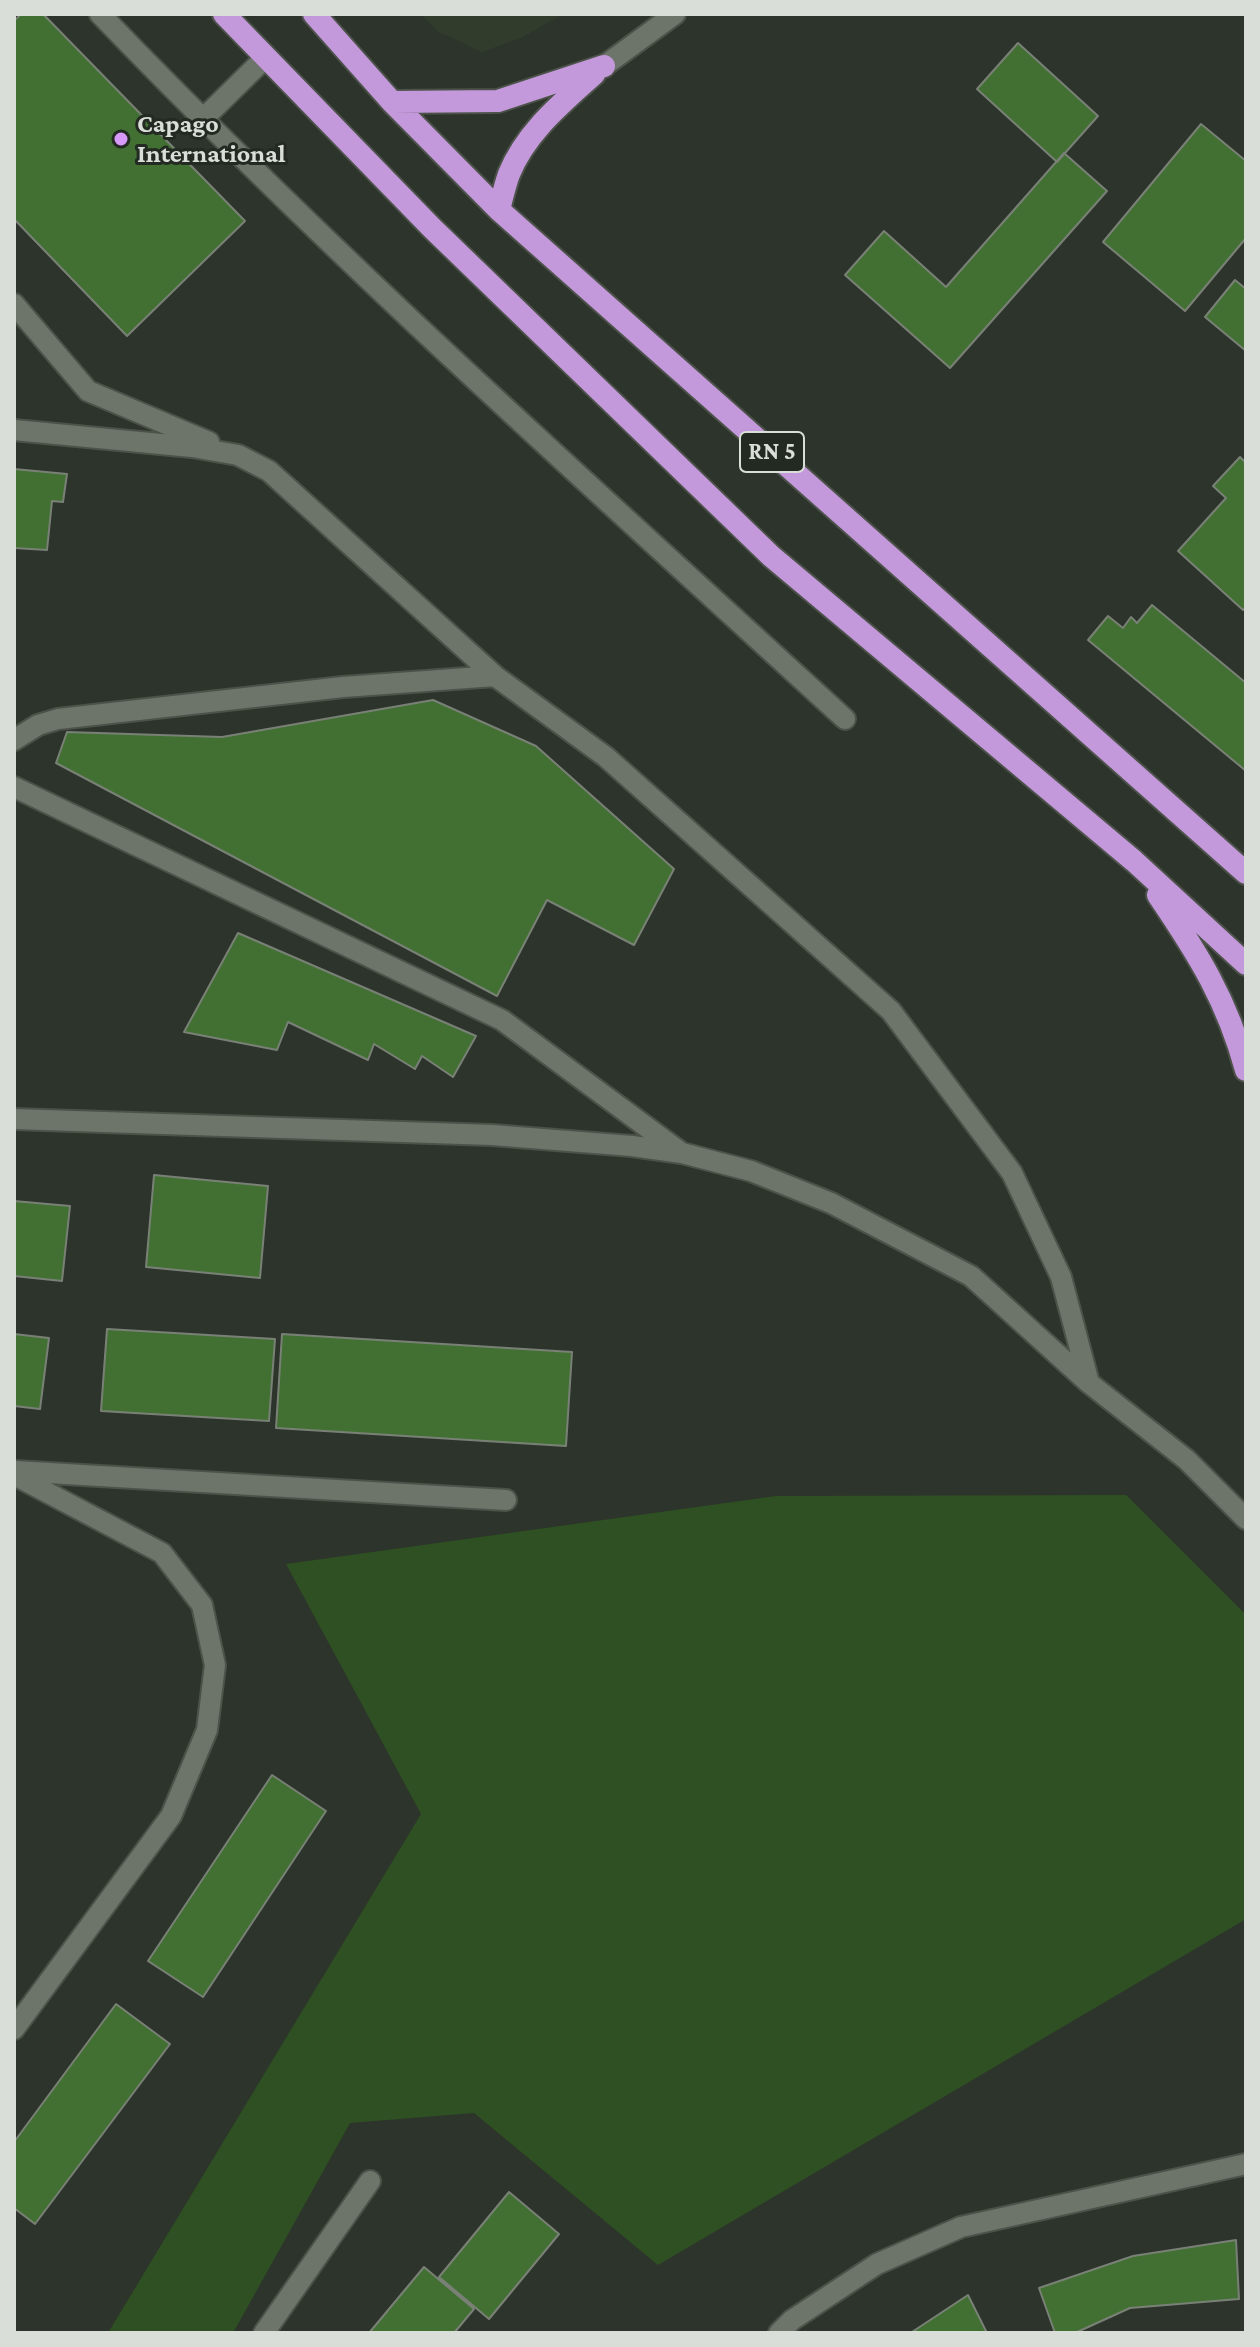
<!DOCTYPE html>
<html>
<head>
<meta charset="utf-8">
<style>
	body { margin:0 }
	#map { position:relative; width:1260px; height:2347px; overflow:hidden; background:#2d342b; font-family:"Crimson Pro",serif }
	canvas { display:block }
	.frame { position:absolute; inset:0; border:16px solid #d9ded8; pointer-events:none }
</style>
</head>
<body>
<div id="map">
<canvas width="1260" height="2347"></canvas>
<div class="frame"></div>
</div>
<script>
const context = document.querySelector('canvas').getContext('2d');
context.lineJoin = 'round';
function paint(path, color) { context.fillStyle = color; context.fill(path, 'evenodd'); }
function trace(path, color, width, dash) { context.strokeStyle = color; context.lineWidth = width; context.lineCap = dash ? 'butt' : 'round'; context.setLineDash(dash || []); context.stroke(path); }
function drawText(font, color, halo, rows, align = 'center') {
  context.font = font + ' "Crimson Pro",serif'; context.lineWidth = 6; context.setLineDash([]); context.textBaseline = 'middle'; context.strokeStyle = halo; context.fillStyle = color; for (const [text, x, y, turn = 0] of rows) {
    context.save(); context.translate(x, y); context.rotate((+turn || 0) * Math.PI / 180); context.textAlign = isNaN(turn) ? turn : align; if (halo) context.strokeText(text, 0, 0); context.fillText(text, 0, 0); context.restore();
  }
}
paint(new Path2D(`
	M 421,14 L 563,14 L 521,38 L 482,52 L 437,31 Z`), '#313c2d');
paint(new Path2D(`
	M 1126,1495 L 1246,1615 L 1246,1919 L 658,2265 L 474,2113 L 350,2123 L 233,2333 L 108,2333 L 421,1814 L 286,1564 L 776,1496 Z`), '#2e5022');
const building = new Path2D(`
	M 21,14 L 43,14 L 245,221 L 127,336 L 14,219 L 14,21 Z
	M 1018,43 L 1098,116 L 1057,162 L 977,89 Z
	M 1201,124 L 1246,161 L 1246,238 L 1185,311 L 1103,242 Z
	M 1064,153 L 1107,191 L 950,368 L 845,275 L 884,231 L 946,287 Z
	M 1235,280 L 1246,289 L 1246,351 L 1205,317 Z
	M 1240,457 L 1246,463 L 1246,607 L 1243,610 L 1178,551 L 1226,498 L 1213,486 Z
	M 14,469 L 67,474 L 63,502 L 52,501 L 47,550 L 14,548 Z
	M 1152,605 L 1246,683 L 1246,771 L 1088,640 L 1108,616 L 1123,628 L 1131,617 L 1137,623 Z
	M 433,700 L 536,746 L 674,869 L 634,945 L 547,900 L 497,996 L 56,763 L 67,732 L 222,737 Z
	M 238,933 L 476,1036 L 453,1077 L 422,1056 L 415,1069 L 374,1044 L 368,1060 L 288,1022 L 277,1050 L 184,1032 Z
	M 154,1175 L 268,1186 L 260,1278 L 146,1267 Z
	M 14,1201 L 70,1206 L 62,1281 L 14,1276 Z
	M 107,1329 L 275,1339 L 269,1421 L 101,1411 Z
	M 14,1334 L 49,1338 L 40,1409 L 14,1406 Z
	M 282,1334 L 572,1352 L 566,1446 L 276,1428 Z
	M 272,1775 L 326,1811 L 203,1997 L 148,1961 Z
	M 116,2004 L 170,2044 L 35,2224 L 14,2208 L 14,2142 Z
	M 509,2192 L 559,2234 L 489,2319 L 439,2277 Z
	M 1236,2240 L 1239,2299 L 1130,2308 L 1075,2333 L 1055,2333 L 1039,2288 L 1133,2256 Z
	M 424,2267 L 474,2309 L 454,2333 L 369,2333 Z
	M 968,2295 L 987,2333 L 911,2333 L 912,2332 Z`);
paint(building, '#427033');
trace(building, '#798176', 2);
const minor = new Path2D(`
	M 100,14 C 337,260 593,488 845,719
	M 604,66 L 675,14
	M 202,120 L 266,57
	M 14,304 L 88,391 L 209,442
	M 14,430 L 192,447 L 238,455 L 269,471 L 495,676 L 606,757 L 891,1011 L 1012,1173 L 1061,1277 L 1089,1383
	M 14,740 L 38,725 L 58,719 L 343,687 L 495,676
	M 14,787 L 502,1020 L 679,1151
	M 14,1119 L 492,1135 L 632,1146 L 682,1153 L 751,1171 L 831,1203 L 971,1276 L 1089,1383 L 1187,1460 L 1246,1519
	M 15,1471 L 506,1500
	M 14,1475 L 162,1553 L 202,1605 L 215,1665 L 207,1730 L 171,1816 L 14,2029
	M 264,2333 L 370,2181
	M 779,2333 L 792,2320 L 877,2264 L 961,2227 L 1246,2164`);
const trunk = new Path2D(`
	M 224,14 L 432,228 L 771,556 L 1134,861 L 1246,964
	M 314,14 L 392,102 L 499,210 L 1246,873
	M 392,102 L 498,101 L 604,66
	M 499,210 C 502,198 505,185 509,174 C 526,132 562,103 594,74
	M 1158,895 C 1198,954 1227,1000 1246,1070`);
trace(minor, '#4c524a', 24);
trace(trunk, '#4c524a', 26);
trace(minor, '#6d756b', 20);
trace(trunk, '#c499db', 22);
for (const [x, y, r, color] of [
	[121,139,8,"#d89af8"]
]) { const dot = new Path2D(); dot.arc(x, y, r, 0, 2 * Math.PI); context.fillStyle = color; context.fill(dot); trace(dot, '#232a21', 3); }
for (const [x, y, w] of [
	[772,452,64]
]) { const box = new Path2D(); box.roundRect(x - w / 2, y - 20, w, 40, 6); context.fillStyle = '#232a21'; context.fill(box); trace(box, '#d9ded8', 2); }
drawText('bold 24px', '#d9ded8', null, [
	["RN 5",772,452]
]);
drawText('bold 26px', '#d9ded8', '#232a21', [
	["Capago",137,124],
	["International",137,154]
], 'left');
</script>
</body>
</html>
